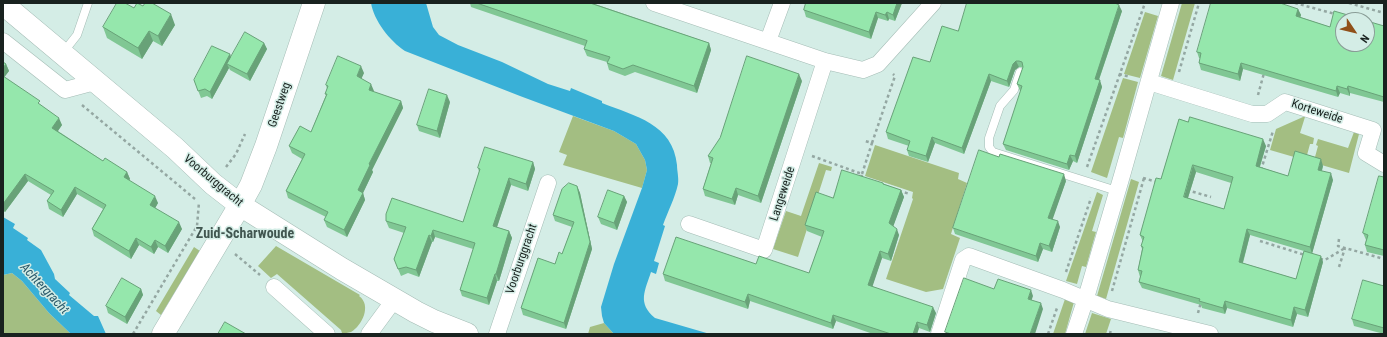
<!DOCTYPE html>
<html>
<head>
<meta charset="utf-8">
<style>
	body { margin:0 }
	#map { position:relative; width:1387px; height:337px; overflow:hidden; background:#d4ede6; font-family:"Roboto Condensed",sans-serif }
	canvas { display:block }
	.frame { position:absolute; inset:0; border:4px solid #19221f; pointer-events:none }
	.north { position:absolute; left:1335px; top:12px; width:40px; height:40px; box-sizing:border-box; background:#d4ede6; border:1px solid #899c96; border-radius:50%; rotate:125deg; font-size:11px; font-weight:700; line-height:16px; text-align:center; color:#19221f }
	.north::after { content:''; display:block; margin:auto; width:14px; height:18px; background:#905019; clip-path:polygon(50% 0,100% 100%,50% 72%,0 100%) }
</style>
</head>
<body>
<div id="map">
<canvas width="1387" height="337"></canvas>
<div class="frame"></div>
<div class="north">N</div>
</div>
<script>
const context = document.querySelector('canvas').getContext('2d');
context.lineJoin = 'round';
function paint(path, color) { context.fillStyle = color; context.fill(path, 'evenodd'); }
function trace(path, color, width, dash) { context.strokeStyle = color; context.lineWidth = width; context.lineCap = dash ? 'butt' : 'round'; context.setLineDash(dash || []); context.stroke(path); }
function drawText(font, color, halo, rows, align = 'center') {
  context.font = font + ' "Roboto Condensed",sans-serif'; context.lineWidth = 3; context.setLineDash([]); context.textBaseline = 'middle'; context.strokeStyle = halo; context.fillStyle = color; for (const [text, x, y, turn = 0] of rows) {
    context.save(); context.translate(x, y); context.rotate((+turn || 0) * Math.PI / 180); context.textAlign = isNaN(turn) ? turn : align; if (halo) context.strokeText(text, 0, 0); context.fillText(text, 0, 0); context.restore();
  }
}
paint(new Path2D(`
	M 1182,3 L 1195,3 L 1173,80 L 1161,76 Z
	M 1145,12 L 1158,16 L 1140,78 L 1124,74 Z
	M 1123,78 L 1138,82 L 1123,138 L 1119,137 L 1107,178 L 1091,172 Z
	M 573,116 L 614,131 L 636,144 L 645,160 L 647,170 L 642,188 L 563,165 L 567,155 L 559,152 Z
	M 1303,117 L 1305,117 L 1300,133 L 1314,138 L 1313,144 L 1310,144 L 1307,155 L 1315,157 L 1318,146 L 1316,145 L 1318,139 L 1348,148 L 1354,132 L 1359,134 L 1349,173 L 1270,150 L 1276,129 Z
	M 875,145 L 959,173 L 958,179 L 967,183 L 951,234 L 960,238 L 943,289 L 926,292 L 886,279 L 913,199 L 912,198 L 913,192 L 865,176 Z
	M 819,163 L 832,167 L 831,171 L 826,170 L 798,257 L 773,249 L 786,211 L 801,216 Z
	M 1131,179 L 1139,182 L 1106,299 L 1097,296 Z
	M 1097,192 L 1103,195 L 1092,231 L 1096,232 L 1086,267 L 1082,266 L 1077,284 L 1066,281 Z
	M 276,246 L 360,295 L 359,296 C 372,305 362,326 351,332 C 348,333 345,333 342,333 L 341,330 L 277,274 L 271,278 L 258,266 Z
	M 194,247 L 200,251 L 161,315 L 156,311 Z
	M 12,273 L 22,281 L 49,313 L 71,334 L 3,334 L 3,275 Z
	M 1065,299 L 1074,302 L 1065,334 L 1053,334 Z
	M 1092,313 L 1111,319 L 1106,334 L 1085,334 Z
	M 604,323 L 614,334 L 588,334 L 590,327 Z`), '#a3be82');
paint(new Path2D(`
	M 371,3 L 426,3 L 433,27 L 439,35 L 458,45 L 502,62 L 548,84 L 570,91 L 571,88 L 602,101 L 602,103 C 635,116 673,124 677,165 C 677,171 679,178 678,184 C 675,198 668,211 663,225 L 665,226 L 654,261 L 659,263 L 656,274 L 651,272 C 645,291 637,303 655,318 L 710,334 L 614,334 L 604,323 L 602,316 L 601,307 L 614,264 L 642,188 L 647,170 L 645,160 L 636,144 L 614,131 L 520,96 L 405,51 C 390,41 374,21 371,3 Z
	M 3,217 L 15,224 L 13,228 L 28,238 L 27,240 L 41,250 L 54,274 L 55,279 L 70,293 L 69,295 L 94,316 L 98,316 L 106,334 L 71,334 L 49,313 L 22,281 L 12,273 L 3,275 Z`), '#39b0d7');
const lane = new Path2D(`
	M 62,54 L 77,35 L 88,3
	M 1020,72 L 1014,90 L 1000,106 L 989,138 L 989,147 L 993,152 L 1117,191`);
const street = new Path2D(`
	M 654,3 L 825,61 L 863,70 L 878,64 L 933,3
	M 3,41 L 65,90 L 95,82
	M 768,41 L 782,3
	M 1149,82 L 1252,114 L 1267,114 L 1285,102 L 1373,130 L 1366,153 L 1384,164
	M 689,224 L 764,250 L 825,61
	M 274,287 L 327,334
	M 369,334 L 394,300
	M 497,334 L 548,183
	M 939,334 L 963,260 L 969,256 L 1063,290 L 1108,309 L 1210,334
	M 1074,334 L 1086,298 L 1123,172 L 1171,3`);
const secondary = new Path2D(`
	M 3,4 L 175,148 L 213,184 L 240,205 L 342,269 L 416,312 L 434,321 L 467,334
	M 163,334 L 240,205 L 251,185 L 266,146 L 314,3`);
trace(lane, '#a4bcb5', 9);
trace(street, '#a4bcb5', 17);
trace(secondary, '#a4bcb5', 23);
trace(new Path2D(`
	M 1295,3 L 1335,14
	M 1349,3 L 1384,13
	M 1179,72 L 1199,3
	M 1119,74 L 1130,77
	M 1258,95 L 1264,73
	M 82,105 L 195,199
	M 872,143 L 895,76 L 893,74
	M 812,156 L 862,174 L 861,178
	M 226,167 L 236,154 L 245,134
	M 1087,167 L 1145,3
	M 1261,170 L 1273,131
	M 862,174 L 872,143 L 865,141
	M 1143,178 L 1157,182
	M 1187,190 L 1211,197
	M 899,191 L 910,194
	M 1339,239 L 1338,246 L 1384,259
	M 1260,241 L 1305,255
	M 235,254 L 260,275
	M 1320,259 L 1325,260 L 1345,248
	M 1339,267 L 1345,248
	M 1066,272 L 1091,198
	M 1112,291 L 1144,178
	M 1198,313 L 1201,302
	M 133,334 L 197,226 L 199,202
	M 1048,334 L 1057,308
	M 1110,334 L 1111,329`), '#94a7a2', 2.5, [3, 3]);
trace(lane, '#fff', 8);
trace(street, '#fff', 16);
trace(secondary, '#fff', 22);
paint(new Path2D(`
	M 470,3 L 595,3 L 595,4 L 709,43 L 711,50 L 697,93 L 635,72 L 625,76 L 609,70 L 607,63 L 607,62 L 587,56 L 584,49 L 585,46 L 471,7 Z
	M 806,3 L 902,3 L 895,21 L 889,19 L 888,21 L 878,18 L 871,39 L 806,17 L 804,10 Z
	M 134,8 L 175,25 L 162,46 L 153,41 L 142,59 L 107,38 L 103,27 Z
	M 1298,9 L 1301,15 L 1300,17 L 1330,27 L 1384,26 L 1384,102 L 1350,93 L 1350,96 L 1340,93 L 1338,97 L 1243,69 L 1240,81 L 1201,70 L 1199,63 L 1200,58 L 1199,58 L 1197,52 Z
	M 1122,11 L 1099,80 L 1102,87 L 1077,163 L 1073,161 L 1069,170 L 1006,150 L 1003,144 L 1021,91 L 1020,91 L 1017,84 L 1023,68 L 1021,67 L 1019,67 L 1015,70 L 1009,87 L 991,81 L 964,154 L 935,143 L 928,162 L 909,156 L 907,150 L 909,146 L 888,139 L 886,132 L 930,62 L 958,31 Z
	M 264,43 L 267,49 L 250,81 L 230,70 L 229,68 L 212,99 L 207,96 L 201,98 L 194,80 L 230,54 L 231,57 Z
	M 3,62 L 6,64 L 9,71 L 4,77 L 42,106 L 62,125 L 58,131 L 103,161 L 127,172 L 130,179 L 129,180 L 158,203 L 155,208 L 182,229 L 168,253 L 158,247 L 154,254 L 139,245 L 131,259 L 94,236 L 92,229 L 103,209 L 77,194 L 63,217 L 49,209 L 47,201 L 51,195 L 28,181 L 5,212 L 3,211 Z
	M 364,73 L 361,78 L 374,92 L 401,101 L 403,108 L 372,170 L 373,172 L 363,193 L 365,200 L 347,237 L 327,227 L 324,220 L 326,217 L 288,198 L 286,191 L 302,159 L 292,153 L 289,146 L 311,132 L 326,95 L 325,94 L 327,89 L 326,85 Z
	M 802,81 L 761,203 L 738,195 L 735,205 L 705,196 L 703,189 L 711,163 L 710,163 L 708,156 Z
	M 450,102 L 440,138 L 419,131 L 417,125 Z
	M 1179,119 L 1266,146 L 1260,167 L 1288,176 L 1323,166 L 1322,171 L 1333,180 L 1312,253 L 1323,262 L 1308,317 L 1297,314 L 1293,327 L 1227,308 L 1225,314 L 1202,308 L 1201,305 L 1142,288 L 1139,282 L 1140,277 L 1138,270 L 1142,249 L 1141,246 L 1143,242 L 1140,235 L 1161,179 ZM 1196,172 L 1231,183 L 1224,209 L 1188,198 ZM 1250,235 L 1304,251 L 1296,279 L 1243,263 Z
	M 533,162 L 535,169 L 528,191 L 511,185 L 497,227 L 509,231 L 512,238 L 499,281 L 497,281 L 489,305 L 462,296 L 460,290 L 473,249 L 435,237 L 433,242 L 432,242 L 419,277 L 408,273 L 401,276 L 394,259 L 404,233 L 389,228 L 386,221 L 463,222 L 479,172 L 478,168 Z
	M 1384,177 L 1384,256 L 1367,252 L 1365,245 L 1366,240 L 1363,233 Z
	M 1066,181 L 1052,219 L 1060,227 L 1052,252 L 1043,249 L 1038,262 L 955,234 L 953,228 Z
	M 883,183 L 884,184 L 901,190 L 904,197 L 893,226 L 899,235 L 891,261 L 882,258 L 872,286 L 936,313 L 930,332 L 919,328 L 917,334 L 873,334 L 836,321 L 833,329 L 750,301 L 748,309 L 665,281 L 663,274 L 756,264 L 809,273 L 822,237 L 807,231 L 805,225 L 833,198 Z
	M 577,186 L 580,193 L 592,249 L 566,329 L 523,315 L 521,308 L 562,254 L 572,227 L 555,221 L 553,215 Z
	M 624,196 L 627,202 L 617,230 L 601,224 L 598,217 Z
	M 1384,286 L 1384,334 L 1354,326 L 1352,319 Z
	M 141,289 L 143,295 L 127,324 L 108,313 L 106,306 Z`), '#80c794');
paint(new Path2D(`
	M 897,3 L 902,3 L 895,21 L 893,15 Z
	M 1119,5 L 1122,11 L 1097,85 L 1095,79 Z
	M 1298,9 L 1301,15 L 1299,22 L 1296,16 Z
	M 876,12 L 878,18 L 871,39 L 869,32 Z
	M 887,12 L 889,19 L 888,21 L 885,15 Z
	M 171,14 L 175,25 L 162,46 L 158,36 Z
	M 149,31 L 153,41 L 142,59 L 138,48 Z
	M 264,43 L 267,49 L 250,81 L 247,74 Z
	M 709,43 L 711,50 L 697,93 L 694,86 Z
	M 230,54 L 232,61 L 227,64 L 229,68 L 212,99 L 210,92 Z
	M 1016,61 L 1019,67 L 1015,70 L 1009,87 L 1007,81 L 1013,64 Z
	M 1241,63 L 1243,69 L 1240,81 L 1238,74 Z
	M 6,64 L 9,71 L 3,79 L 3,68 Z
	M 361,66 L 364,73 L 360,82 L 357,76 Z
	M 799,74 L 802,81 L 761,203 L 758,196 Z
	M 989,74 L 991,81 L 964,154 L 962,148 Z
	M 1100,80 L 1102,87 L 1077,163 L 1075,156 Z
	M 371,84 L 374,91 L 372,97 L 369,90 Z
	M 1337,86 L 1340,93 L 1338,97 L 1336,91 Z
	M 1348,86 L 1350,93 L 1350,96 L 1347,89 Z
	M 447,95 L 450,102 L 440,138 L 437,131 Z
	M 401,101 L 403,108 L 372,170 L 373,172 L 363,193 L 365,200 L 347,237 L 344,230 L 358,190 L 369,164 Z
	M 59,118 L 62,125 L 55,135 L 52,128 Z
	M 932,137 L 935,143 L 928,162 L 926,156 Z
	M 1263,139 L 1266,146 L 1258,172 L 1256,166 Z
	M 1070,155 L 1073,161 L 1069,170 L 1067,164 Z
	M 1321,159 L 1323,166 L 1320,176 L 1318,170 Z
	M 533,162 L 535,169 L 528,191 L 526,184 Z
	M 1193,165 L 1196,172 L 1186,204 L 1184,197 Z
	M 127,172 L 130,179 L 127,184 L 124,177 Z
	M 1331,173 L 1333,180 L 1312,254 L 1310,247 Z
	M 25,174 L 28,181 L 5,212 L 3,208 L 3,204 Z
	M 1064,174 L 1066,181 L 1051,224 L 1048,218 Z
	M 509,178 L 511,185 L 495,233 L 493,226 Z
	M 577,186 L 580,193 L 592,249 L 566,329 L 564,323 L 590,242 Z
	M 75,187 L 77,194 L 63,217 L 61,210 Z
	M 736,188 L 738,195 L 735,205 L 732,199 Z
	M 901,190 L 904,197 L 892,230 L 889,223 Z
	M 155,196 L 158,203 L 153,212 L 150,205 Z
	M 624,196 L 627,202 L 617,230 L 614,223 Z
	M 1058,221 L 1060,227 L 1052,252 L 1049,246 Z
	M 179,222 L 182,229 L 168,253 L 165,246 Z
	M 897,229 L 899,235 L 891,261 L 888,254 Z
	M 1247,229 L 1250,235 L 1241,269 L 1239,262 Z
	M 433,230 L 435,237 L 433,242 L 431,236 Z
	M 509,231 L 512,238 L 499,281 L 496,274 Z
	M 429,235 L 432,242 L 419,277 L 416,270 Z
	M 136,238 L 139,245 L 131,259 L 129,251 Z
	M 155,240 L 158,247 L 154,254 L 151,247 Z
	M 1040,243 L 1043,249 L 1038,262 L 1036,256 Z
	M 880,251 L 882,258 L 871,291 L 868,285 Z
	M 1321,256 L 1323,262 L 1308,317 L 1305,310 Z
	M 495,274 L 497,281 L 489,305 L 487,298 Z
	M 141,289 L 143,295 L 127,324 L 125,317 Z
	M 1031,290 L 1033,296 L 1030,305 L 1028,299 Z
	M 748,294 L 750,301 L 748,309 L 745,302 Z
	M 1225,301 L 1227,308 L 1225,314 L 1223,308 Z
	M 1041,303 L 1043,309 L 1035,334 L 1030,334 Z
	M 933,307 L 936,313 L 930,332 L 927,325 Z
	M 1294,307 L 1297,314 L 1293,327 L 1291,320 Z
	M 833,315 L 836,321 L 833,329 L 831,323 Z
	M 917,322 L 919,328 L 917,334 L 913,334 Z`), '#68a278');
const building = new Path2D(`
	M 117,3 L 125,3 L 134,8 L 137,3 L 143,6 L 145,3 L 152,3 L 171,14 L 158,36 L 149,31 L 138,48 L 103,27 Z
	M 477,3 L 590,3 L 709,43 L 694,86 L 633,65 L 623,69 L 607,63 L 610,57 L 584,49 L 587,41 Z
	M 806,3 L 897,3 L 893,15 L 887,12 L 885,15 L 876,12 L 869,32 L 804,10 Z
	M 967,3 L 1115,3 L 1119,5 L 1095,79 L 1100,80 L 1075,156 L 1070,155 L 1067,164 L 1003,144 L 1022,86 L 1017,84 L 1023,67 L 1022,62 L 1019,61 L 1016,61 L 1013,64 L 1007,81 L 989,74 L 962,148 L 932,137 L 926,156 L 907,150 L 910,141 L 886,132 L 913,57 L 930,62 L 942,26 L 958,31 Z
	M 1211,3 L 1280,3 L 1298,9 L 1296,16 L 1330,27 L 1334,11 L 1365,20 L 1343,20 L 1343,44 L 1367,44 L 1367,21 L 1384,26 L 1384,97 L 1348,86 L 1347,89 L 1337,86 L 1336,91 L 1241,63 L 1238,74 L 1199,63 L 1201,53 L 1197,52 Z
	M 245,32 L 264,43 L 247,74 L 227,64 Z
	M 212,46 L 230,54 L 210,92 L 205,89 L 198,91 L 194,80 Z
	M 338,56 L 361,66 L 357,76 L 371,84 L 369,90 L 401,101 L 369,164 L 370,165 L 358,190 L 363,193 L 344,230 L 324,220 L 328,212 L 286,191 L 305,154 L 289,146 L 300,126 L 311,132 L 327,94 L 325,94 L 328,86 L 326,85 Z
	M 747,56 L 799,74 L 758,196 L 736,188 L 732,199 L 703,189 L 713,158 L 708,156 L 720,138 Z
	M 3,62 L 6,64 L 3,68 Z
	M 3,76 L 40,101 L 38,103 L 59,118 L 52,128 L 103,161 L 105,158 L 127,172 L 124,177 L 155,196 L 150,205 L 179,222 L 165,246 L 155,240 L 151,247 L 136,238 L 129,251 L 92,229 L 106,205 L 75,187 L 61,210 L 47,201 L 54,191 L 25,174 L 3,204 Z
	M 429,89 L 447,95 L 437,131 L 417,125 Z
	M 1190,117 L 1263,139 L 1256,166 L 1288,176 L 1295,151 L 1321,159 L 1318,170 L 1331,173 L 1310,247 L 1247,229 L 1239,262 L 1296,279 L 1304,251 L 1321,256 L 1305,310 L 1294,307 L 1291,320 L 1225,301 L 1223,308 L 1199,301 L 1200,299 L 1139,282 L 1142,271 L 1138,270 L 1143,247 L 1141,246 L 1144,237 L 1140,235 L 1156,178 L 1161,179 L 1179,119 L 1188,122 ZM 1193,165 L 1233,177 L 1224,209 L 1184,197 Z
	M 485,147 L 533,162 L 526,184 L 509,178 L 493,226 L 509,231 L 496,274 L 495,274 L 487,298 L 460,290 L 475,243 L 433,230 L 431,236 L 429,235 L 416,270 L 406,267 L 398,269 L 394,259 L 406,227 L 386,221 L 386,214 L 392,198 L 463,222 L 480,169 L 478,168 Z
	M 979,150 L 999,157 L 1000,154 L 1064,174 L 1048,218 L 1058,221 L 1049,246 L 1040,243 L 1036,256 L 953,228 Z
	M 842,170 L 883,183 L 883,184 L 901,190 L 889,223 L 897,229 L 888,254 L 880,251 L 868,285 L 933,307 L 927,325 L 917,322 L 913,334 L 891,334 L 833,315 L 831,323 L 748,294 L 745,302 L 663,274 L 676,237 L 756,264 L 759,256 L 809,273 L 824,231 L 805,225 L 816,192 L 833,198 Z
	M 1379,176 L 1384,177 L 1384,250 L 1365,245 L 1368,235 L 1363,233 Z
	M 569,183 L 577,186 L 590,242 L 564,323 L 521,308 L 538,258 L 555,264 L 559,252 L 562,254 L 574,222 L 553,215 L 562,189 Z
	M 608,190 L 624,196 L 614,223 L 598,217 Z
	M 122,278 L 141,289 L 125,317 L 106,306 Z
	M 964,278 L 994,289 L 998,279 L 1031,290 L 1028,299 L 1041,303 L 1030,334 L 951,334 L 945,332 Z
	M 1363,280 L 1384,286 L 1384,328 L 1352,319 Z
	M 225,322 L 246,334 L 218,334 Z`);
paint(building, '#95e7ac');
trace(building, '#68a278', 1);
drawText('12px', '#19221f', '#d4ede6', [
	["Geestweg",280,105,-71],
	["Korteweide",1317,112,18],
	["Voorburggracht",213,181,40],
	["Langeweide",783,194,-72],
	["Voorburggracht",522,259,-71]
]);
drawText('italic 13px', '#2b5a6b', '#d4ede6', [
	["Achtergracht",44,289,47]
]);
drawText('bold 14px', '#415650', '#d4ede6', [
	["Zuid-Scharwoude",245,234]
]);
</script>
</body>
</html>
